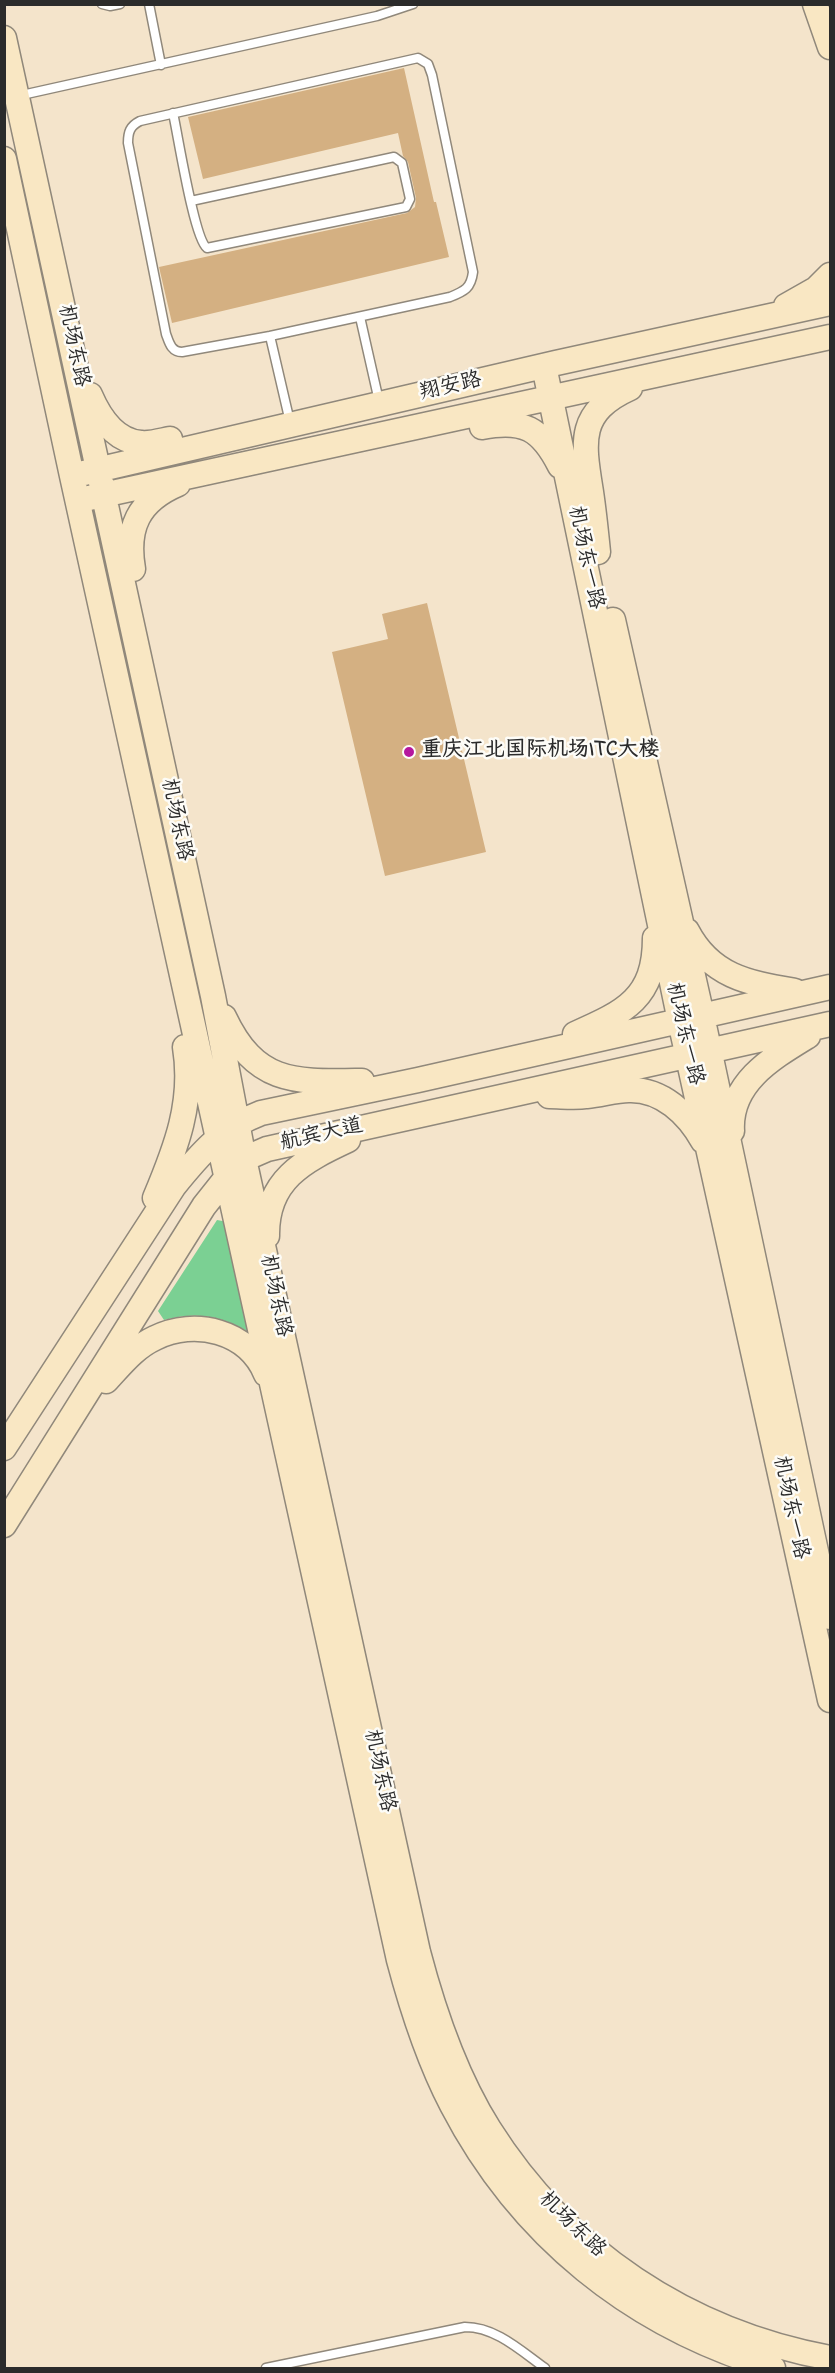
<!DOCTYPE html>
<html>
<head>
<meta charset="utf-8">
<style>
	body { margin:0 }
	#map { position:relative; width:835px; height:2373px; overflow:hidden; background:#f4e4cb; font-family:"Indie Flower",sans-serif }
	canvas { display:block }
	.frame { position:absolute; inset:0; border:6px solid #2b2b2b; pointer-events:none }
</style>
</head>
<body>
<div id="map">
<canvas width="835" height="2373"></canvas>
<div class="frame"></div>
</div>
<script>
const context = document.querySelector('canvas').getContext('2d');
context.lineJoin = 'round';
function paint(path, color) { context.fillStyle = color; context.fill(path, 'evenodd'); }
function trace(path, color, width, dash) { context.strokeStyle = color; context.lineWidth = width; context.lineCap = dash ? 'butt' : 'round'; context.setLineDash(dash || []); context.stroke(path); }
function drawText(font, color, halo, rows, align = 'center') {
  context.font = font + ' "Indie Flower","LXGW WenKai TC",sans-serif'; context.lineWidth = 5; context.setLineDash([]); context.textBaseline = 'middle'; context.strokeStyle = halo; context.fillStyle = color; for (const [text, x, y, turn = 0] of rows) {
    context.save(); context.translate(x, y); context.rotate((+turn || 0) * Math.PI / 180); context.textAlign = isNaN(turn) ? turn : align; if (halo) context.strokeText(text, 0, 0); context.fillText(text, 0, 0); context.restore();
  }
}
paint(new Path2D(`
	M 217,1220 L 228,1222 L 250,1329 L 247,1331 C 220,1315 194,1312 164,1320 L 158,1311 Z`), '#7bd093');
paint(new Path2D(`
	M 404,68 L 434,202 L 436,202 L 449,257 L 172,323 L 159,267 L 407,213 L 415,207 L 416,198 L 408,162 L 403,156 L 398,133 L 203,179 L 188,117 Z
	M 427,603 L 486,852 L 385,876 L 332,652 L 388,639 L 382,614 Z`), '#d4b082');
const lane = new Path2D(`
	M 102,4 L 110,6 L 120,4
	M 149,4 L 161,65
	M 418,58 L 428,64 L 432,75 L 473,272 C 471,288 465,291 450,297 L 270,336 L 182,352 C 171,352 169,342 166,334 L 128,143 C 128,132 130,126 140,121 Z
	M 4,99 L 377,16 L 413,4
	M 173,113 C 178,135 194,239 207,248 L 406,207 L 410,199 L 402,163 L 394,157 L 191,201
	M 360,317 L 379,401
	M 270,336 L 290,422
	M 266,2368 L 465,2327 C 496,2327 521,2351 545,2368`);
const secondary = new Path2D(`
	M 815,4 L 830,47
	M 4,38 L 213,996 L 244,1159 L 418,1952 C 434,2013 455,2075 489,2129 C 566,2251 688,2332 830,2358
	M 4,159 L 72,476 L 399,1960 C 412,2009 428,2059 452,2105 C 520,2236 632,2326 773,2368
	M 786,306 L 816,289 L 830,275
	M 544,366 L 680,1021 L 830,1700
	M 90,395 C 99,416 115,441 141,443 C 150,444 160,441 170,439
	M 482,427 C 523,419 541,428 560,466
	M 84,473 L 556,363 L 830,303
	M 89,498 L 830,337
	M 598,552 C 596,532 594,512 591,492 C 583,442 577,412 630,388
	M 133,569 C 126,528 138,501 178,484
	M 613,620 L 702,1016 L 830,1617
	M 687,931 C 711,977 749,983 795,991
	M 224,1017 C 256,1085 295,1082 362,1081
	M 575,1034 C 625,1012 655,998 655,938
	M 549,1096 C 561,1096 574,1098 587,1096 C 601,1095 615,1090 629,1090 C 662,1089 688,1114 703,1141
	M 732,1131 C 729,1083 772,1058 808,1036
	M 155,1198 C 176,1148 194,1102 185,1047
	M 267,1236 C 266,1180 303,1161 348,1140
	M 106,1381 C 121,1365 135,1347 155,1338 C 195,1318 248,1331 266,1374
	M 4,1448 L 174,1186 C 199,1155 223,1127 261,1113 L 418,1080 L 830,987
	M 4,1525 L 204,1206 L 235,1167 L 244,1159 L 267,1149 L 830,1024`);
trace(lane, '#90887b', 11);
trace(secondary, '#90887b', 27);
trace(lane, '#fff', 8);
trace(secondary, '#f9e7c3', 24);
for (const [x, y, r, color] of [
	[409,752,6,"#b5179e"]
]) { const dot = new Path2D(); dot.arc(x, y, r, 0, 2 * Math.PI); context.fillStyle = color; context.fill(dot); trace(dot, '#fdfcf7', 2); }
drawText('21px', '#2b2b2b', '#fdfcf7', [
	["机场东路",72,346,78],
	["翔安路",451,388,-13],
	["机场东一路",584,558,78],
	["机场东路",175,820,78],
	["机场东一路",683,1034,77],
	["航宾大道",322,1136,-13],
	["机场东路",274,1296,78],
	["机场东一路",789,1508,78],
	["机场东路",378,1771,78],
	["机场东路",571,2226,44]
]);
drawText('bold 21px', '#2b2b2b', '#fdfcf7', [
	["重庆江北国际机场ITC大楼",421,752]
], 'left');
</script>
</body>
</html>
